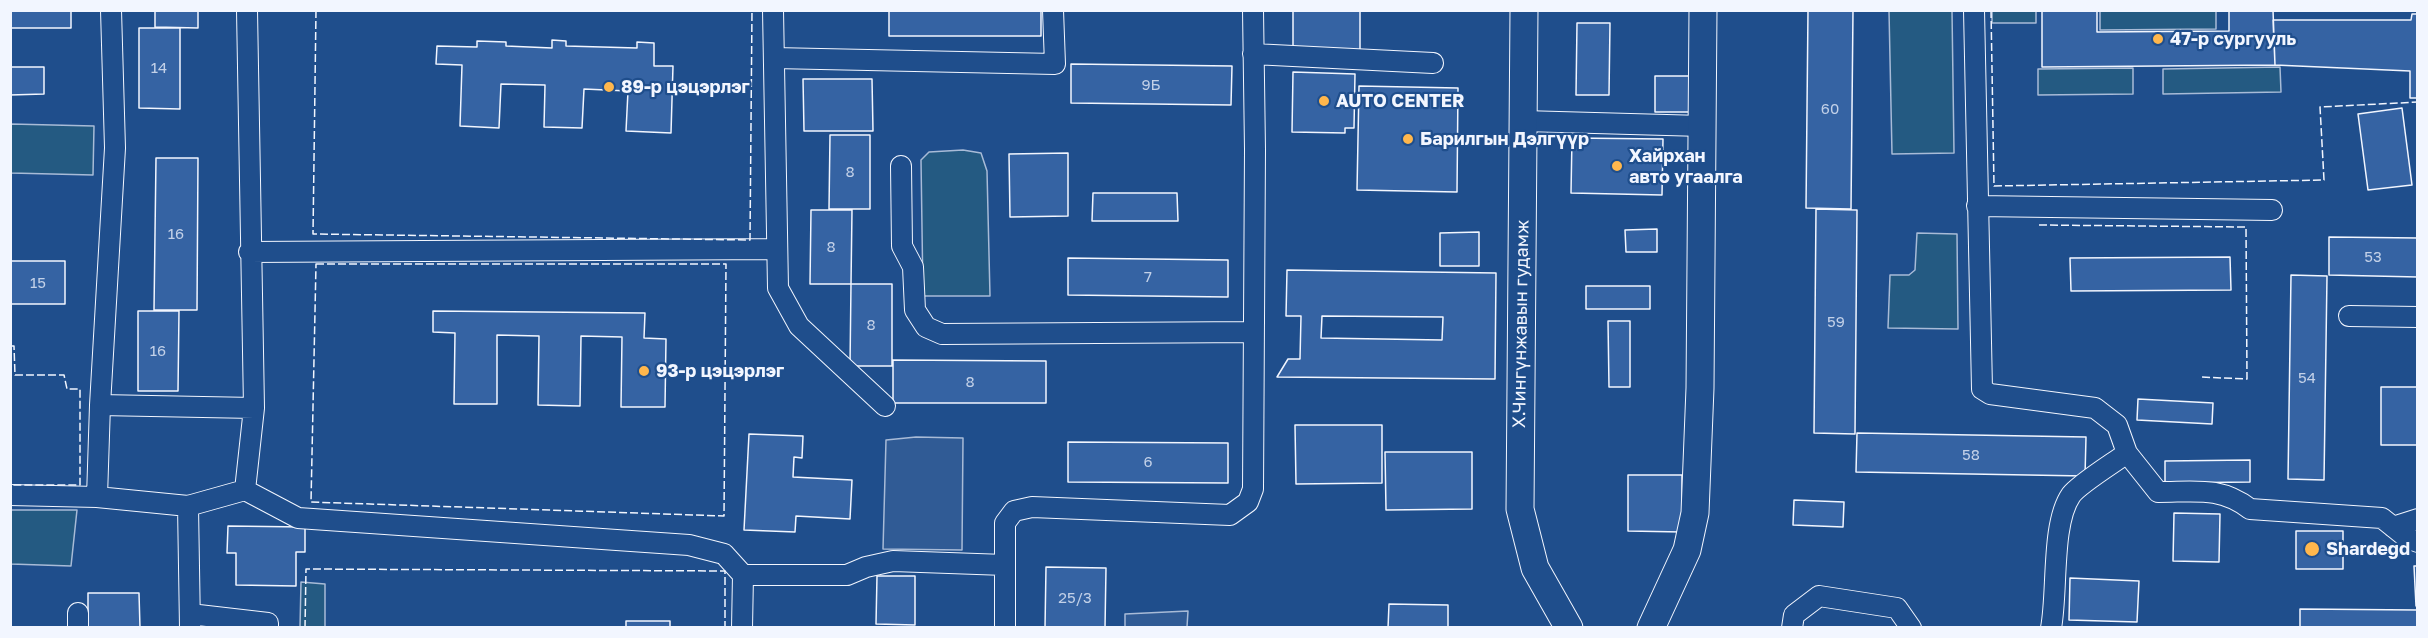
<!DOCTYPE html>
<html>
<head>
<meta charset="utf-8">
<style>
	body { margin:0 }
	#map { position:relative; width:2428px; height:638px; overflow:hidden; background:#1f4e8c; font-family:"Golos Text",sans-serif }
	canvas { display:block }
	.frame { position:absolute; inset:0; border:12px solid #f2f6ff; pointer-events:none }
</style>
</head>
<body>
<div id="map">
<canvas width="2428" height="638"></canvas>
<div class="frame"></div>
</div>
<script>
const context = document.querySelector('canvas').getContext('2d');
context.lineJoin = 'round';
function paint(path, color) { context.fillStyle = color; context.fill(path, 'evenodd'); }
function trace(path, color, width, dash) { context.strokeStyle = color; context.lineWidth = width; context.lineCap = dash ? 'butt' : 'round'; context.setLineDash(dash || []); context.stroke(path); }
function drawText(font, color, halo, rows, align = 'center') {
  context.font = font + ' "Golos Text",sans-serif'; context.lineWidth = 4.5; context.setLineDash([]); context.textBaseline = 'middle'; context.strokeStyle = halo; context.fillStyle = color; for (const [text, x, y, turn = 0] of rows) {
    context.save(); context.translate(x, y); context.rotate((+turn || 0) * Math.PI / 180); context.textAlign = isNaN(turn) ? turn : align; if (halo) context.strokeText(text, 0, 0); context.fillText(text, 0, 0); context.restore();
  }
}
const green = new Path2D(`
	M 1889,11 L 1952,11 L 1954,153 L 1892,154 Z
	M 1992,11 L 2036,11 L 2036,23 L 1992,23 Z
	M 2100,11 L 2216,11 L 2216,29 L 2100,30 Z
	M 2280,67 L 2281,92 L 2163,94 L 2163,69 Z
	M 2133,68 L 2133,94 L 2038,95 L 2038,69 Z
	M 11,124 L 94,126 L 93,175 L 11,173 Z
	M 963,150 L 981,153 L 987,171 L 990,296 L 923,296 L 921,160 L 929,152 Z
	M 1917,233 L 1957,234 L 1958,329 L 1888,328 L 1890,275 L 1909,275 L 1915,270 Z
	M 11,510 L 77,510 L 71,566 L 11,564 Z
	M 301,582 L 325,584 L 325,627 L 300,627 Z`);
paint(green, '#245a82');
trace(green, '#a8bbd7', 1.5);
const parking = new Path2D(`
	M 916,437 L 963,438 L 962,550 L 883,549 L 886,440 Z
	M 1188,611 L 1187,627 L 1125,627 L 1125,614 Z`);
paint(parking, '#305b95');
trace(parking, '#a8bbd7', 1.5);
const building = new Path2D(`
	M 10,10 L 71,10 L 71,28 L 10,28 Z
	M 155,10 L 198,10 L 198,28 L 155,27 Z
	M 889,10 L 1041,10 L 1041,36 L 889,36 Z
	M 1293,10 L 1360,10 L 1360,50 L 1293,50 Z
	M 1808,10 L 1853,10 L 1851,209 L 1806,208 Z
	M 2042,10 L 2097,10 L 2097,32 L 2229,31 L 2229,10 L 2273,10 L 2275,65 L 2042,67 Z
	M 2412,14 L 2418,14 L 2418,98 L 2410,98 L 2410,71 L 2275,65 L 2273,20 L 2411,20 Z
	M 1577,23 L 1610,23 L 1609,95 L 1576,95 Z
	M 139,28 L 180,28 L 180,109 L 139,108 Z
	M 552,40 L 566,41 L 566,46 L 637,48 L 637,42 L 654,43 L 654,66 L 673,66 L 671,133 L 626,131 L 628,91 L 584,89 L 582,128 L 544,127 L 545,85 L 501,84 L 499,128 L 460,126 L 462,65 L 436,64 L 437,46 L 477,47 L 477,41 L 506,42 L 506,46 L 552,48 Z
	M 1071,64 L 1232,66 L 1231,105 L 1071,103 Z
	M 10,67 L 44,67 L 44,94 L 10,95 Z
	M 1293,72 L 1355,74 L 1354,128 L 1345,128 L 1345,133 L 1292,132 Z
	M 1655,76 L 1698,76 L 1698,112 L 1655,112 Z
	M 803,79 L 872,79 L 873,131 L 804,131 Z
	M 1359,86 L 1458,88 L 1457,192 L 1357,190 Z
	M 2402,108 L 2412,185 L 2368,190 L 2358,114 Z
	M 830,135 L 870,135 L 870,209 L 829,209 Z
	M 1572,138 L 1663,139 L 1662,195 L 1571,193 Z
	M 1068,153 L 1068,216 L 1010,217 L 1009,154 Z
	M 156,158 L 198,158 L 197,310 L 154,310 Z
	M 1093,193 L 1177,193 L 1178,221 L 1092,221 Z
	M 1816,209 L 1857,210 L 1855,434 L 1814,433 Z
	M 811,210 L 852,210 L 851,284 L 810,284 Z
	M 1657,229 L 1657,252 L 1626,252 L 1625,230 Z
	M 1479,232 L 1479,266 L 1440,266 L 1440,233 Z
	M 2329,237 L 2418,238 L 2418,277 L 2329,275 Z
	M 2230,257 L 2231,290 L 2071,291 L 2070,258 Z
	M 1068,258 L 1228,260 L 1228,297 L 1068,295 Z
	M 10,261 L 65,261 L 65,304 L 10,304 Z
	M 1287,270 L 1496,273 L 1495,379 L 1277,377 L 1288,359 L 1300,359 L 1301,316 L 1286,316 Z
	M 2291,275 L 2327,276 L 2324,480 L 2288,479 Z
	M 851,284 L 892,284 L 892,366 L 850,366 Z
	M 1586,286 L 1650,286 L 1650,309 L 1586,309 Z
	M 138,311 L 179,311 L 178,391 L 138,391 Z
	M 433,311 L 645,313 L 644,338 L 666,339 L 665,407 L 621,407 L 622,337 L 581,336 L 580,406 L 538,405 L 539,336 L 497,335 L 497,404 L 454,404 L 455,333 L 433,332 Z
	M 1322,316 L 1443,317 L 1442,340 L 1321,338 Z
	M 1608,321 L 1630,321 L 1630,387 L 1609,387 Z
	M 893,360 L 1046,361 L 1046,403 L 893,403 Z
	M 2381,387 L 2418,387 L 2418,445 L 2381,445 Z
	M 2138,399 L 2213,403 L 2212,424 L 2137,420 Z
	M 1295,425 L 1382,425 L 1382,483 L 1296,484 Z
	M 1857,433 L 2086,437 L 2085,476 L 1856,472 Z
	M 749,434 L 803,436 L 802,458 L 794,457 L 793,477 L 852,480 L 850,519 L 796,516 L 795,532 L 744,530 Z
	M 1068,442 L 1228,443 L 1228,483 L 1068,482 Z
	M 1385,452 L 1472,452 L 1472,509 L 1386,510 Z
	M 2250,460 L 2250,482 L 2165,483 L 2165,461 Z
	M 1628,475 L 1682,475 L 1682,532 L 1628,531 Z
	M 1794,500 L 1844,502 L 1843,527 L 1793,525 Z
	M 2174,513 L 2220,514 L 2219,562 L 2173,561 Z
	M 228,526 L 305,527 L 305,552 L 296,552 L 296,586 L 236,585 L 236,553 L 227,553 Z
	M 2296,531 L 2343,531 L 2343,569 L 2296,569 Z
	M 2414,566 L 2418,566 L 2418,606 L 2416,606 Z
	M 1046,567 L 1106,568 L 1105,628 L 1045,628 Z
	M 877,576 L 915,576 L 915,625 L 876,624 Z
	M 2070,578 L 2139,581 L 2137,622 L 2069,620 Z
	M 88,593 L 139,593 L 140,628 L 88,628 Z
	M 1389,604 L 1448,605 L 1448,628 L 1388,628 Z
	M 2300,609 L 2418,610 L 2418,628 L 2300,628 Z
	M 626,621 L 670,621 L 670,628 L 626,628 Z`);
paint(building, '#3563a3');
trace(building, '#f2f6ff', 1.5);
const street = new Path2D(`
	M 773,10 L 778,288 L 799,326 L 885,406
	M 1974,10 L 1982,389 L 1990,394 L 2095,408 L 2117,425 L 2127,453 C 2115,462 2079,484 2071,495 C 2051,524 2058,591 2051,628
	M 1253,54 L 1433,63
	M 774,58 L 1055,64 L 1053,10
	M 1523,121 L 1702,126
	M 901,166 L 902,246 L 913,267 L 915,310 L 926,327 L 942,334 L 1253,332
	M 1977,206 L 2272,210
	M 249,252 L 776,249
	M 2349,316 L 2418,317
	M 100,405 L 254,408
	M 2127,453 L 2158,492 C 2195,492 2220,486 2250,509 L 2382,518 L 2407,538 L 2418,542
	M 245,490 L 254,408 L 247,10
	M 10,495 L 97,497 L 188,506 L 245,490 L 298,518 L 689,545 L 724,554 L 743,575 L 847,575 L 866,567 L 893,561 L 1005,565
	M 97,497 L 100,405 L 115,148 L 111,10
	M 188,506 L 190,628
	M 2393,527 L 2418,519
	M 78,613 L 78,628
	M 190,614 L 268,623 L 268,628
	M 742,628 L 743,575
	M 1005,628 L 1005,523 L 1014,511 L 1032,507 L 1230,515 L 1248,502 L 1253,489 L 1255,150 L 1253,10
	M 1792,628 L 1794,615 L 1819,596 L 1897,608 L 1911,628`);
const secondary = new Path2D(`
	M 1524,10 L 1520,509 L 1535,568 L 1569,628
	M 1651,628 L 1687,550 L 1695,513 L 1700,388 L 1703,10`);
trace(street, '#f2f6ff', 22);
trace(secondary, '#f2f6ff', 29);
trace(street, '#1f4e8c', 20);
trace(secondary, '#1f4e8c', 27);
trace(new Path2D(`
	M 316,10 L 313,234 L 750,240 L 752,10
	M 1991,10 L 1994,186 L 2324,180 L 2320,107 L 2418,102
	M 2039,225 L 2246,227 L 2247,379 L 2200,377
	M 316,264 L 726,264 L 724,516 L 311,502 Z
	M 10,346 L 14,346 L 15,375 L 64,375 L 67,389 L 80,389 L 80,485 L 10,485
	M 305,628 L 306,569 L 725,571 L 725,628`), '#f2f6ff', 1.5, [8, 3]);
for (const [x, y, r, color] of [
	[2158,39,6,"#ffb74d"],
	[609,87,6,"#ffb74d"],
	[1324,101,6,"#ffb74d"],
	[1408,139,6,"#ffb74d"],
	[1617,166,6,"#ffb74d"],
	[644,371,6,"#ffb74d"],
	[2312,549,8,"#ffb74d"]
]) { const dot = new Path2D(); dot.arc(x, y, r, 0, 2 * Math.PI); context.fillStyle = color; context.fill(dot); trace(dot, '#1f4e8c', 2); }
drawText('15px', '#c3d1e8', null, [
	["14",159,68],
	["9Б",1151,85],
	["60",1830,109],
	["8",850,172],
	["16",176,234],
	["8",831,247],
	["53",2373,257],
	["7",1148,277],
	["15",38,283],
	["59",1836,322],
	["8",871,325],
	["16",158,351],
	["54",2307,378],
	["8",970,382],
	["58",1971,455],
	["6",1148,462],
	["25/3",1075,598]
]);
drawText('bold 18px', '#f2f6ff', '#1f4e8c', [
	["47-р сургууль",2170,39],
	["89-р цэцэрлэг",621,87],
	["AUTO CENTER",1336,101],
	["Барилгын Дэлгүүр",1420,139],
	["Хайрхан",1629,156],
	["авто угаалга",1629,177],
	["93-р цэцэрлэг",656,371],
	["Shardegd",2326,549]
], 'left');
drawText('18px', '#f2f6ff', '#1f4e8c', [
	["Х.Чингүнжавын гудамж",1521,324,-89]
]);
</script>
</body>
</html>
